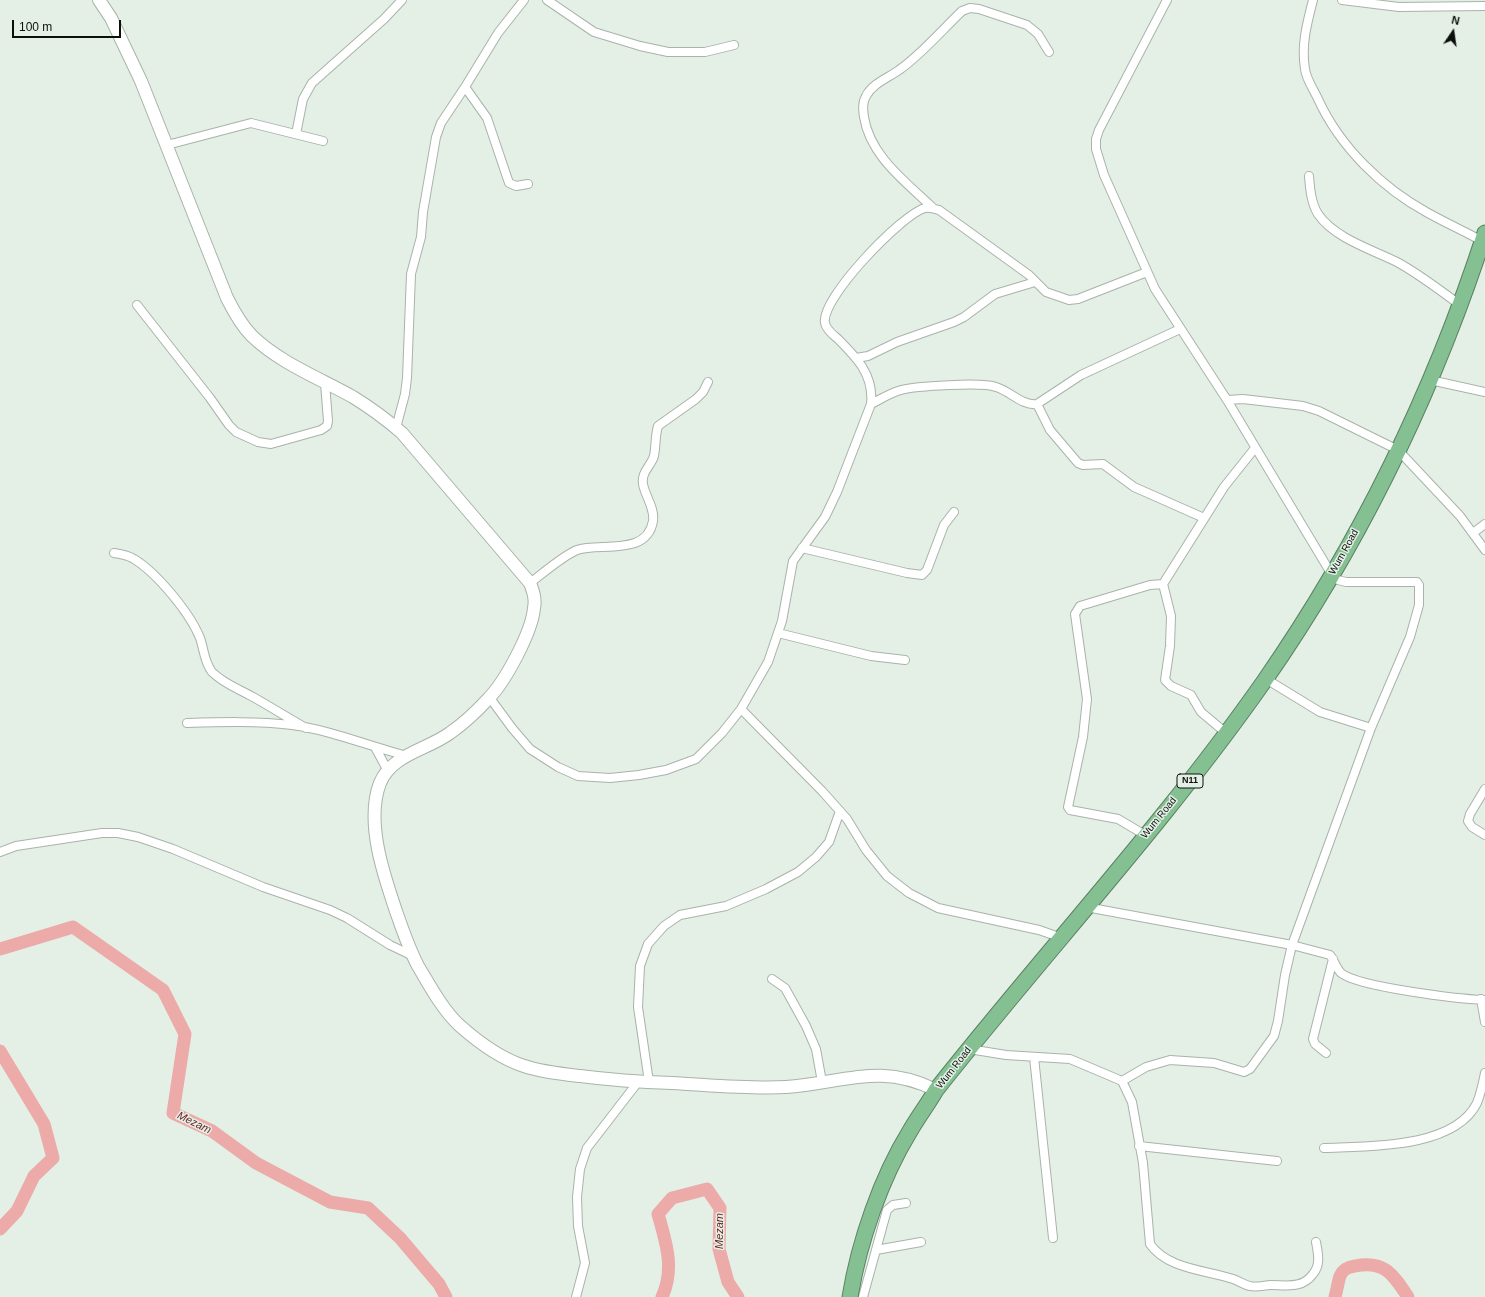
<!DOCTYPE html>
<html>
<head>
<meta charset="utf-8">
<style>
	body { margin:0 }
	#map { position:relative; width:1485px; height:1297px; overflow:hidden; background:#e4f0e6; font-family:Arial,sans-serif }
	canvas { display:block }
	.north { position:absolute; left:1433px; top:12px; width:40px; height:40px; -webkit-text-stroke:3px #e4f0e6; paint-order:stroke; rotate:13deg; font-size:11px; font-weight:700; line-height:16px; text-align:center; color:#0c100d }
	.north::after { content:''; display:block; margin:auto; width:14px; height:18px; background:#0c100d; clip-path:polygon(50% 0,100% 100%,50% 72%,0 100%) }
	.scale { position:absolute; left:12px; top:20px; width:109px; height:18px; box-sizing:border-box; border:2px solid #0c100d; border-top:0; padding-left:5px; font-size:12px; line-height:14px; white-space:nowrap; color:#0c100d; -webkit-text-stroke:3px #e4f0e6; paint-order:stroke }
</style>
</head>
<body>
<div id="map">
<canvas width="1485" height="1297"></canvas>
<div class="north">N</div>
<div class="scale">100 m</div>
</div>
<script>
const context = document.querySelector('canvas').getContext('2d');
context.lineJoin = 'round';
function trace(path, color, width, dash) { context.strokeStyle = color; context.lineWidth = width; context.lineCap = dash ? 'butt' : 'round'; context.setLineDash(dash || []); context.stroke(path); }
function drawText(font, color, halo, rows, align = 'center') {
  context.font = font + ' Arial,sans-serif'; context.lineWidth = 3; context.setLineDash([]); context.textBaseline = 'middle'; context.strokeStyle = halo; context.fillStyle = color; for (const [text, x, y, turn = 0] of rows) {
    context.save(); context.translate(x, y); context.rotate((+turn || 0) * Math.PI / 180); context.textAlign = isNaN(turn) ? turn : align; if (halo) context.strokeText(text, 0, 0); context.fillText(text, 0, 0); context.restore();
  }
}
trace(new Path2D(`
	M 0,949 L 73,927 L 163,990 L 185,1034 L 173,1113 L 212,1131 L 256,1163 L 330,1202 L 368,1208 L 400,1238 L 439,1284 L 446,1297
	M 0,1051 L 44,1124 L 53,1158 L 34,1176 L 17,1211 L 0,1229
	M 662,1297 C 675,1269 666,1242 658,1214 L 672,1198 L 707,1189 L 720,1208 L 719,1249 L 728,1282 L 738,1297
	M 1335,1297 C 1337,1290 1338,1282 1340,1276 C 1343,1269 1348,1267 1355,1266 C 1384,1260 1393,1274 1408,1297`), '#ecaaa8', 13);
const street = new Path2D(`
	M 547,0 L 594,32 L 640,46 L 668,52 L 705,52 L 734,45
	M 1313,0 C 1307,23 1301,45 1305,69 C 1306,79 1314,90 1318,99 C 1340,147 1382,188 1428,213 C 1446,223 1464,231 1482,241
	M 1342,0 L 1399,7 L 1485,6
	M 465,87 L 487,118 L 509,183 L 516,186 L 528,184
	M 296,134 L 303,99 L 312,83 L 384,19 L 402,0
	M 167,145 L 251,123 L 323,141
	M 1309,176 C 1310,188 1311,203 1318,214 C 1334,238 1373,250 1397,262 C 1419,274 1440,290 1460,305
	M 933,208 C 906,182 870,156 864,117 C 863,110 862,103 866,96 C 873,83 888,78 899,70 C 920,56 943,29 962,11 L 970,8 L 979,9 L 1027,25 L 1038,34 L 1049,52
	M 137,305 L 210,398 L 229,425 L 236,432 L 258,442 L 271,444 L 321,430 L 327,426 L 328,421 L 325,383
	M 856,358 L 868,356 L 897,342 L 954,322 L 964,317 L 995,294 L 1035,282
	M 1430,380 L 1485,392
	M 1227,400 L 1243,399 L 1303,406 L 1319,411 L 1398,450 L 1460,516 L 1485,550
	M 871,404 C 881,399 890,393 901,390 C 915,386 983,382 996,387 C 1010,391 1022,406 1037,404 L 1081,375 L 1180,329
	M 1037,404 L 1050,430 L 1078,463 L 1083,465 L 1103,464 L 1134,487 L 1204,518
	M 396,428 L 405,394 L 407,378 L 411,274 L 421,237 L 423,212 L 436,137 L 441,123 L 465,87 L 498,33 L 524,0
	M 1473,533 L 1485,524
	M 802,548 L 907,573 L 922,575 L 927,570 L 944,525 L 954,512
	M 114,553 C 121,554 128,555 134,559 C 157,573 190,613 200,638 C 204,649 204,662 212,672 C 224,684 239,689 253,697 C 271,707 288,718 306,728
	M 530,583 C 542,574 564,555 577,550 C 599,542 647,557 653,521 C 655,508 645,496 643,484 C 641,472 651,466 654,456 C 656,446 655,436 658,426 L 696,399 L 703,392 L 708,382
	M 778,633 L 871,656 L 905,660
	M 1266,679 L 1320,712 L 1371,728
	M 490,698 L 512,728 L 530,749 L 558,767 L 578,776 L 610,778 L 639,775 L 666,770 L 696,759 L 722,733 L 741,709 L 768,662 L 782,621 L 793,561 L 825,517 L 837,492 L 871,404 C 874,375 857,358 838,339 C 833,335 826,329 825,323 C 820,299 902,214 925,208 C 930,207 934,209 939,210 L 1029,275 L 1046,292 L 1069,300 L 1078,299 L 1147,272
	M 741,709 L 822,791 L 847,819 L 866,850 L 887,876 L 909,893 L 938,908 L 1039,930 L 1062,938
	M 187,723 C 222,722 257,721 292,725 C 331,730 368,746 407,756
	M 1226,733 L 1201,712 L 1191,695 L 1171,686 L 1165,680 L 1170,646 L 1171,616 L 1163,584 L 1224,487 L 1255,448
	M 375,747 L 388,771
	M 1485,789 L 1470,814 L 1468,821 L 1472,827 L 1485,835
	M 1145,835 L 1118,819 L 1070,810 L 1068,807 L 1083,737 L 1087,699 L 1075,614 L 1080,606 L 1150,585 L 1163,584
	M 0,852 L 16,846 L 102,833 L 118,833 L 138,837 L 173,849 L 263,887 L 330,910 L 347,918 L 390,945 L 413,956
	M 1086,907 L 1292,945 L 1330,955 C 1334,960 1336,968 1341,973 C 1358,987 1459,999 1485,1000
	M 772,979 L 785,988 L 806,1026 L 816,1049 L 822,1082
	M 1481,999 L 1485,1022
	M 969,1049 L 1006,1055 L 1070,1059 L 1122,1081 L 1132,1102 L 1143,1163 L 1150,1244 C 1167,1269 1206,1270 1233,1279 C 1239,1281 1244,1285 1250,1286 C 1257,1288 1264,1285 1271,1285 C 1287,1285 1302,1289 1313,1274 C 1321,1265 1318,1253 1316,1242
	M 1326,1053 L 1315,1044 L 1313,1039 L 1333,959
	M 1034,1057 L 1053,1238
	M 1122,1081 L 1146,1067 L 1170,1060 L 1214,1063 L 1244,1072 L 1250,1069 L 1274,1036 L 1278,1021 L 1285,975 L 1292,945 L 1371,728 L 1410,637 L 1419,605 L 1419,585 L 1417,582 L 1346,582 L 1338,580 L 1332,575 L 1227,400 L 1155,289 L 1104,175 L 1096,149 L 1096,139 L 1099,130 L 1167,0
	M 649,1082 L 638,1007 L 640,966 L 648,944 L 664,926 L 680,915 L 726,906 L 766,889 L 798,872 L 816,857 L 829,842 L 840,811
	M 1139,1146 L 1277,1161
	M 1324,1148 C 1368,1146 1454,1149 1477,1103 C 1481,1093 1483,1083 1485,1073
	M 876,1250 L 921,1242
	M 576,1297 L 585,1263 L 578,1226 L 577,1197 L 580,1169 L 587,1148 L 638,1082
	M 863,1297 L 887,1210 L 893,1205 L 906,1203`);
const secondary = new Path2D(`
	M 99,0 L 111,18 L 141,81 L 227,298 C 234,312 241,325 252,336 C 280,363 319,378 353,397 C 371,408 387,420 402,433 L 530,583 C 533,591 536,599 534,608 C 532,632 505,682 488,699 C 477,711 463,724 450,733 C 427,750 392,754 380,783 C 365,822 384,876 397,914 C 403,931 409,949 418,966 C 430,986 442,1009 459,1025 C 477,1041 502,1059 524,1066 C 542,1072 562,1074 580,1076 C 611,1080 641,1082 672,1083 C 710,1085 748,1089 786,1087 C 843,1083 880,1062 936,1090`);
const highway = new Path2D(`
	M 850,1297 C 859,1242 881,1178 910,1131 C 918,1117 928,1104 936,1090 C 1045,952 1165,823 1265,680 C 1360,543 1434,390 1485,233`);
trace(street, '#a8b3aa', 10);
trace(secondary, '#a8b3aa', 14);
trace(highway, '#5a8263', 17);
trace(street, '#fff', 8);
trace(secondary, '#fff', 12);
trace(highway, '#84c092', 15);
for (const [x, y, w] of [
	[1190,781,26]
]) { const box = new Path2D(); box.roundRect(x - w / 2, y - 7, w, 14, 3); context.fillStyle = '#e4f0e6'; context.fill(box); trace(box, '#0c100d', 1); }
drawText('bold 9px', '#0c100d', null, [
	["N11",1190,781]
]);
drawText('10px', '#0c100d', '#e4f0e6', [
	["Wum Road",1344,552,-61],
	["Wum Road",1159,818,-51],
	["Wum Road",954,1068,-52]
]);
drawText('italic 11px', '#6f2326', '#e4f0e6', [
	["Mezam",194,1123,26],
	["Mezam",720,1231,-90]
]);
</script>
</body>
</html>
